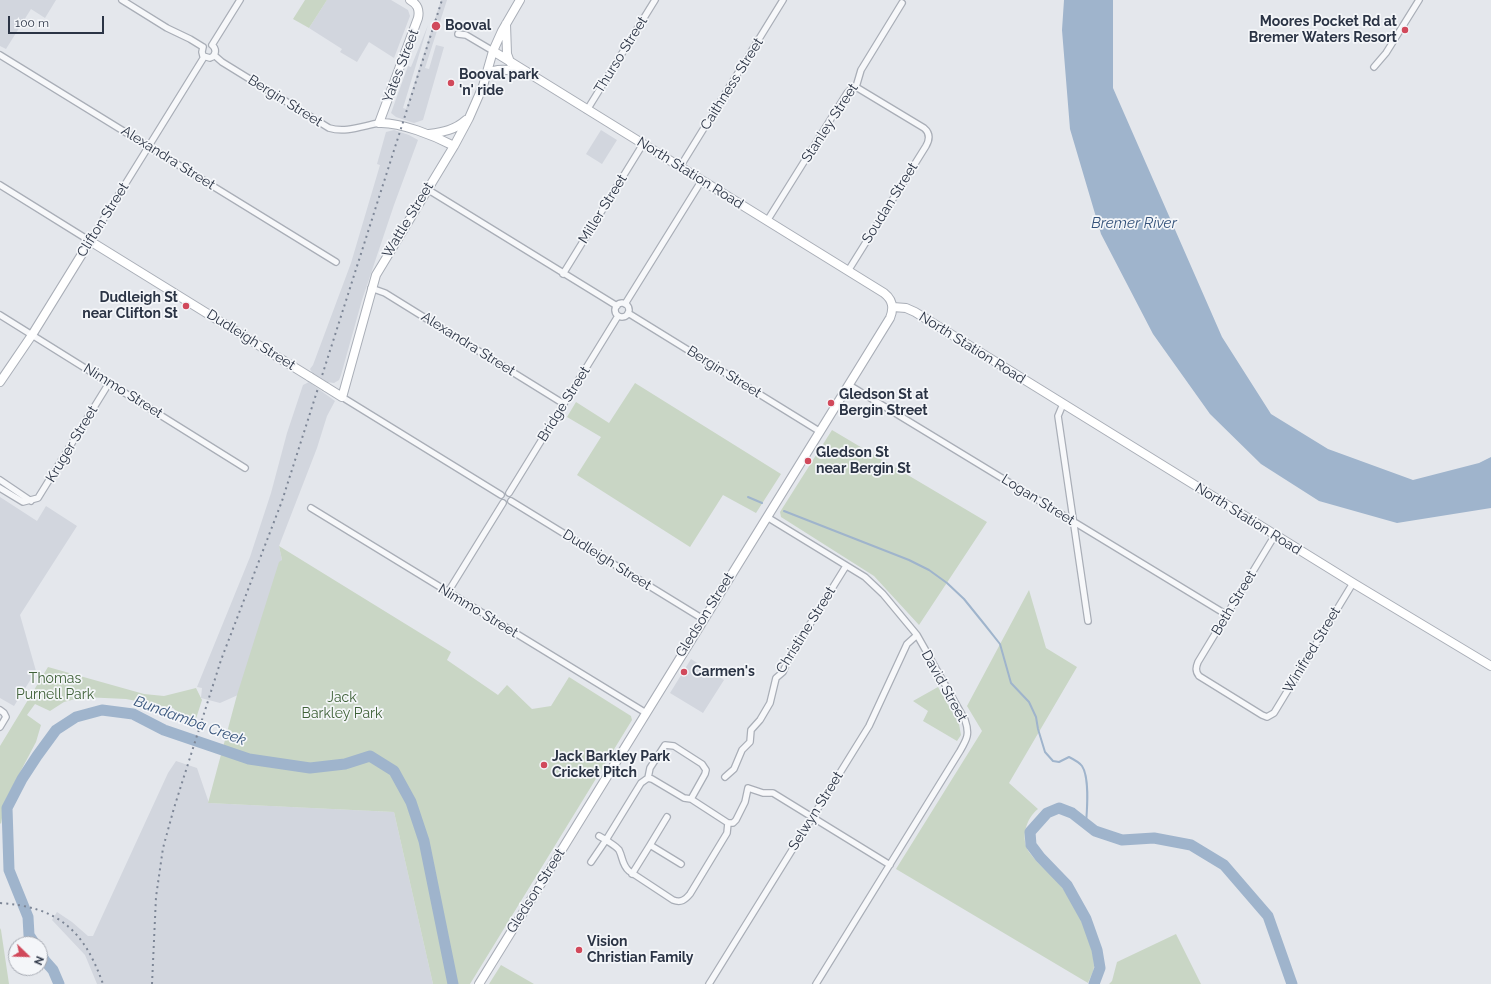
<!DOCTYPE html>
<html>
<head>
<meta charset="utf-8">
<style>
	body { margin:0 }
	#map { position:relative; width:1491px; height:984px; overflow:hidden; background:#e4e7ec; font-family:Raleway,sans-serif }
	canvas { display:block }
	.north { position:absolute; left:8px; top:936px; width:40px; height:40px; box-sizing:border-box; background:#f4f6f9; border:1px solid #a4a8b1; border-radius:50%; rotate:113deg; font-size:11px; font-weight:700; line-height:16px; text-align:center; color:#2b3445 }
	.north::after { content:''; display:block; margin:auto; width:14px; height:18px; background:#d1495b; clip-path:polygon(50% 0,100% 100%,50% 72%,0 100%) }
	.scale { position:absolute; left:8px; top:16px; width:96px; height:18px; box-sizing:border-box; border:2px solid #2b3445; border-top:0; padding-left:5px; font-size:12px; line-height:14px; white-space:nowrap; color:#2b3445; -webkit-text-stroke:3px #f4f6f9; paint-order:stroke }
</style>
</head>
<body>
<div id="map">
<canvas width="1491" height="984"></canvas>
<div class="north">N</div>
<div class="scale">100 m</div>
</div>
<script>
const context = document.querySelector('canvas').getContext('2d');
context.lineJoin = 'round';
function paint(path, color) { context.fillStyle = color; context.fill(path, 'evenodd'); }
function trace(path, color, width, dash) { context.strokeStyle = color; context.lineWidth = width; context.lineCap = dash ? 'butt' : 'round'; context.setLineDash(dash || []); context.stroke(path); }
function drawText(font, color, halo, rows, align = 'center') {
  context.font = font + ' Raleway,sans-serif'; context.lineWidth = 3.5; context.setLineDash([]); context.textBaseline = 'middle'; context.strokeStyle = halo; context.fillStyle = color; for (const [text, x, y, turn = 0] of rows) {
    context.save(); context.translate(x, y); context.rotate((+turn || 0) * Math.PI / 180); context.textAlign = isNaN(turn) ? turn : align; if (halo) context.strokeText(text, 0, 0); context.fillText(text, 0, 0); context.restore();
  }
}
paint(new Path2D(`
	M 0,0 L 56,0 L 45,18 L 31,9 L 6,49 L 0,46 Z
	M 327,0 L 391,0 L 408,10 L 410,16 L 394,58 L 369,42 L 357,62 L 340,52 L 342,49 L 309,28 Z
	M 441,0 L 447,0 L 425,68 L 429,69 L 436,45 L 444,47 L 423,120 L 414,123 L 396,117 L 391,113 L 408,66 L 411,67 L 428,25 L 403,108 L 406,109 Z
	M 394,130 L 409,135 L 418,140 L 394,205 L 362,300 L 341,375 L 339,380 L 334,383 L 327,382 L 312,373 L 310,369 L 313,365 L 351,263 L 380,165 L 377,164 L 386,132 Z
	M 601,130 L 617,140 L 602,164 L 586,154 Z
	M 309,382 L 335,401 L 327,416 L 317,448 L 279,546 L 282,560 L 238,695 L 220,703 L 201,698 L 202,688 L 197,687 L 250,557 L 271,493 L 287,433 L 303,385 Z
	M 0,497 L 37,521 L 46,506 L 77,526 L 20,615 L 36,671 L 14,706 L 0,698 Z
	M 691,659 L 724,680 L 703,713 L 670,693 Z
	M 176,761 L 197,768 L 209,803 L 394,812 L 433,984 L 97,984 L 85,955 L 52,920 L 57,912 L 72,922 L 88,936 L 93,936 L 168,773 Z`), '#d2d6de');
paint(new Path2D(`
	M 305,0 L 327,0 L 309,28 L 293,19 Z
	M 635,383 L 781,474 L 756,513 L 723,495 L 690,547 L 577,475 L 601,437 L 567,417 L 576,402 L 609,423 Z
	M 832,430 L 987,522 L 919,625 L 874,576 L 781,517 L 780,512 Z
	M 279,546 L 451,652 L 447,660 L 498,695 L 507,685 L 532,709 L 551,706 L 569,677 L 631,716 L 632,720 L 470,984 L 433,984 L 394,812 L 208,803 L 237,695 L 279,562 L 282,560 Z
	M 1029,590 L 1046,648 L 1077,667 L 1009,783 L 1038,809 C 1026,818 1020,839 1029,852 C 1039,866 1055,876 1064,890 C 1077,909 1094,943 1094,966 C 1094,971 1090,978 1088,983 L 896,869 L 982,731 L 967,706 Z
	M 48,667 L 144,694 L 164,696 L 196,688 L 202,700 L 193,728 L 173,708 L 126,699 L 83,697 L 64,702 L 50,711 L 35,704 L 27,715 L 41,725 L 36,742 L 5,801 L 1,824 L 0,823 L 0,746 Z
	M 938,687 L 959,724 L 961,735 L 957,741 L 923,721 L 928,711 L 913,701 Z
	M 0,928 L 1,930 L 9,984 L 0,984 Z
	M 1176,934 L 1201,984 L 1109,984 L 1112,981 L 1117,962 Z
	M 501,965 L 534,984 L 489,984 Z`), '#c9d6c5');
paint(new Path2D(`
	M 1064,0 L 1113,0 L 1113,88 L 1222,337 L 1271,414 L 1328,449 L 1413,480 L 1479,463 L 1491,457 L 1491,508 L 1397,523 L 1319,501 L 1261,464 L 1210,414 L 1153,334 L 1101,234 L 1070,129 L 1062,30 Z`), '#9fb4cc');
trace(new Path2D(`
	M 748,497 L 762,503
	M 784,511 L 909,560 L 929,570 L 947,583 L 964,599 L 985,625 L 1000,644 L 1011,683 L 1029,702 L 1036,717 L 1038,729 L 1045,752 L 1053,761 L 1059,762 L 1069,757 C 1073,759 1079,762 1082,766 C 1090,778 1087,810 1086,824`), '#9fb4cc', 2);
trace(new Path2D(`
	M 35,944 L 29,935 L 28,917 L 9,870 L 7,808 L 22,779 L 37,756 L 56,730 L 76,717 L 102,710 L 133,714 L 164,730 L 249,759 L 310,768 L 345,764 L 370,756 L 394,771 L 411,802 L 424,841 L 453,984
	M 40,953 L 45,961 L 53,970 L 59,984
	M 1094,984 L 1100,968 L 1097,950 L 1086,919 L 1067,885 L 1040,857 L 1031,845 L 1030,832 L 1047,813 L 1059,808 L 1072,813 L 1095,831 L 1122,840 L 1154,838 L 1191,845 L 1224,865 L 1268,916 L 1292,984`), '#9fb4cc', 11);
const street = new Path2D(`
	M 122,0 L 167,28 L 190,39 L 203,47
	M 458,34 L 466,35 L 493,51
	M 212,45 L 240,0
	M 203,47 L 202,52 L 203,56 L 210,58 C 216,56 217,49 212,45
	M 0,55 L 336,262
	M 214,55 L 222,62 L 329,128 C 346,133 362,126 379,123
	M 1374,67 L 1386,53 L 1419,0
	M 587,110 L 655,0
	M 680,167 L 783,0
	M 0,185 L 90,241 L 204,57
	M 427,189 L 617,306
	M 767,221 L 847,93 L 852,88 L 856,87 L 861,70 L 902,3
	M 848,271 L 926,146 C 930,139 930,133 924,128 L 856,87
	M 563,274 L 643,144
	M 371,288 L 385,293 L 564,404
	M615 310a7 7 0 1 1 14 0a7 7 0 1 1-14 0Z
	M 625,304 L 702,180
	M 628,313 L 819,431
	M 0,315 L 245,468
	M 849,385 L 1227,615
	M 342,397 L 501,495
	M 1063,404 L 1058,416 L 1088,621
	M 0,480 L 31,501
	M 0,488 L 23,502 L 38,498 L 109,383
	M 509,493 L 618,316
	M 511,501 L 703,619
	M 311,508 L 646,713
	M 767,517 L 865,577 L 883,594 L 917,635 L 965,720 C 970,734 967,739 960,751 L 816,984
	M 1275,535 L 1198,662 C 1196,667 1195,671 1199,676 L 1262,715 L 1267,717 L 1274,713 L 1353,583
	M 448,592 L 503,503
	M 0,710 L 4,713 L 6,717 L 0,727
	M 725,777 L 734,769 L 742,750 L 750,742 L 751,730 L 760,720 L 770,703 L 776,678 L 783,672 L 789,658 L 846,566
	M 728,823 L 733,823 L 736,820 L 745,802 L 748,788 L 763,793 L 773,793 L 890,865
	M 599,836 L 606,840 L 641,783 L 648,778 L 652,779 L 684,798 L 691,799 L 705,774 L 706,770 L 702,764 L 674,746 L 665,745 L 650,768 L 648,778
	M 650,845 L 667,817
	M 591,862 L 606,840 C 610,843 616,846 619,850 C 623,858 622,865 629,871 L 673,900 C 681,903 685,900 690,894 L 727,833 L 728,823 L 691,799
	M 632,874 L 650,845 L 681,864
	M 709,984 L 869,726 L 907,644 L 917,635`);
const secondary = new Path2D(`
	M 410,0 C 417,4 420,9 418,18 L 379,123 C 400,122 435,136 454,146
	M 506,24 L 507,54 L 510,62
	M 486,74 C 498,67 510,70 523,73
	M 429,134 C 443,132 455,130 466,120
	M 893,307 L 906,308 L 915,312 L 1353,583 L 1491,666
	M 0,382 L 32,335 L 90,241 L 310,377
	M 326,387 L 342,397 L 343,394 L 376,275 L 454,146 L 469,118 L 483,86 L 493,51 L 502,31 L 520,0
	M 479,984 L 890,318 C 894,308 893,300 884,293 L 493,51`);
trace(street, '#a9aeb7', 8);
trace(secondary, '#a9aeb7', 10);
trace(street, '#f7f8fa', 5.5);
trace(secondary, '#fff', 8);
trace(new Path2D(`
	M 0,903 C 58,907 84,930 103,984
	M 152,984 L 156,897 L 163,848 L 174,808 L 221,660 L 282,501 L 442,0`), '#7d8696', 2, [2, 4]);
const secondaryBridge = new Path2D(`
	M 310,377 L 326,387`);
trace(secondaryBridge, '#a9aeb7', 10, []);
trace(secondaryBridge, '#fff', 8);
for (const [x, y, r, color] of [
	[436,26,5,"#d1495b"],
	[1405,30,4,"#d1495b"],
	[451,83,4,"#d1495b"],
	[186,306,4,"#d1495b"],
	[831,403,4,"#d1495b"],
	[808,461,4,"#d1495b"],
	[684,672,4,"#d1495b"],
	[544,765,4,"#d1495b"],
	[579,950,4,"#d1495b"]
]) { const dot = new Path2D(); dot.arc(x, y, r, 0, 2 * Math.PI); context.fillStyle = color; context.fill(dot); trace(dot, '#f4f6f9', 1.5); }
drawText('bold 14px', '#2b3445', '#f4f6f9', [
	["Moores Pocket Rd at",1397,22,"right"],
	["Bremer Waters Resort",1397,38,"right"],
	["Booval",445,26],
	["Booval park",459,75],
	["'n' ride",459,91],
	["Dudleigh St",178,298,"right"],
	["near Clifton St",178,314,"right"],
	["Gledson St at",839,395],
	["Bergin Street",839,411],
	["Gledson St",816,453],
	["near Bergin St",816,469],
	["Carmen's",692,672],
	["Jack Barkley Park",552,757],
	["Cricket Pitch",552,773],
	["Vision",587,942],
	["Christian Family",587,958]
], 'left');
drawText('14px', '#2b3445', '#f4f6f9', [
	["Thurso Street",621,55,-58],
	["Yates Street",401,66,-69],
	["Caithness Street",732,84,-58],
	["Bergin Street",285,101,32],
	["Stanley Street",830,123,-57],
	["Alexandra Street",168,158,32],
	["North Station Road",690,173,32],
	["Soudan Street",890,203,-58],
	["Miller Street",603,209,-58],
	["Clifton Street",103,220,-58],
	["Wattle Street",408,220,-59],
	["Dudleigh Street",251,340,32],
	["Alexandra Street",468,344,32],
	["North Station Road",972,348,32],
	["Bergin Street",724,372,32],
	["Nimmo Street",123,391,32],
	["Bridge Street",564,404,-58],
	["Kruger Street",72,444,-59],
	["Logan Street",1038,500,32],
	["North Station Road",1248,519,32],
	["Dudleigh Street",607,560,32],
	["Beth Street",1234,603,-59],
	["Nimmo Street",478,611,31],
	["Gledson Street",705,615,-58],
	["Christine Street",806,630,-58],
	["Winifred Street",1312,650,-59],
	["David Street",944,686,61],
	["Selwyn Street",816,811,-58],
	["Gledson Street",536,891,-58]
]);
drawText('14px', '#3f6138', '#f4f6f9', [
	["Thomas",55,679],
	["Purnell Park",55,695],
	["Jack",342,698],
	["Barkley Park",342,714]
]);
drawText('italic 15px', '#34527a', '#f4f6f9', [
	["Bremer River",1134,223],
	["Bundamba Creek",190,721,20]
]);
</script>
</body>
</html>
